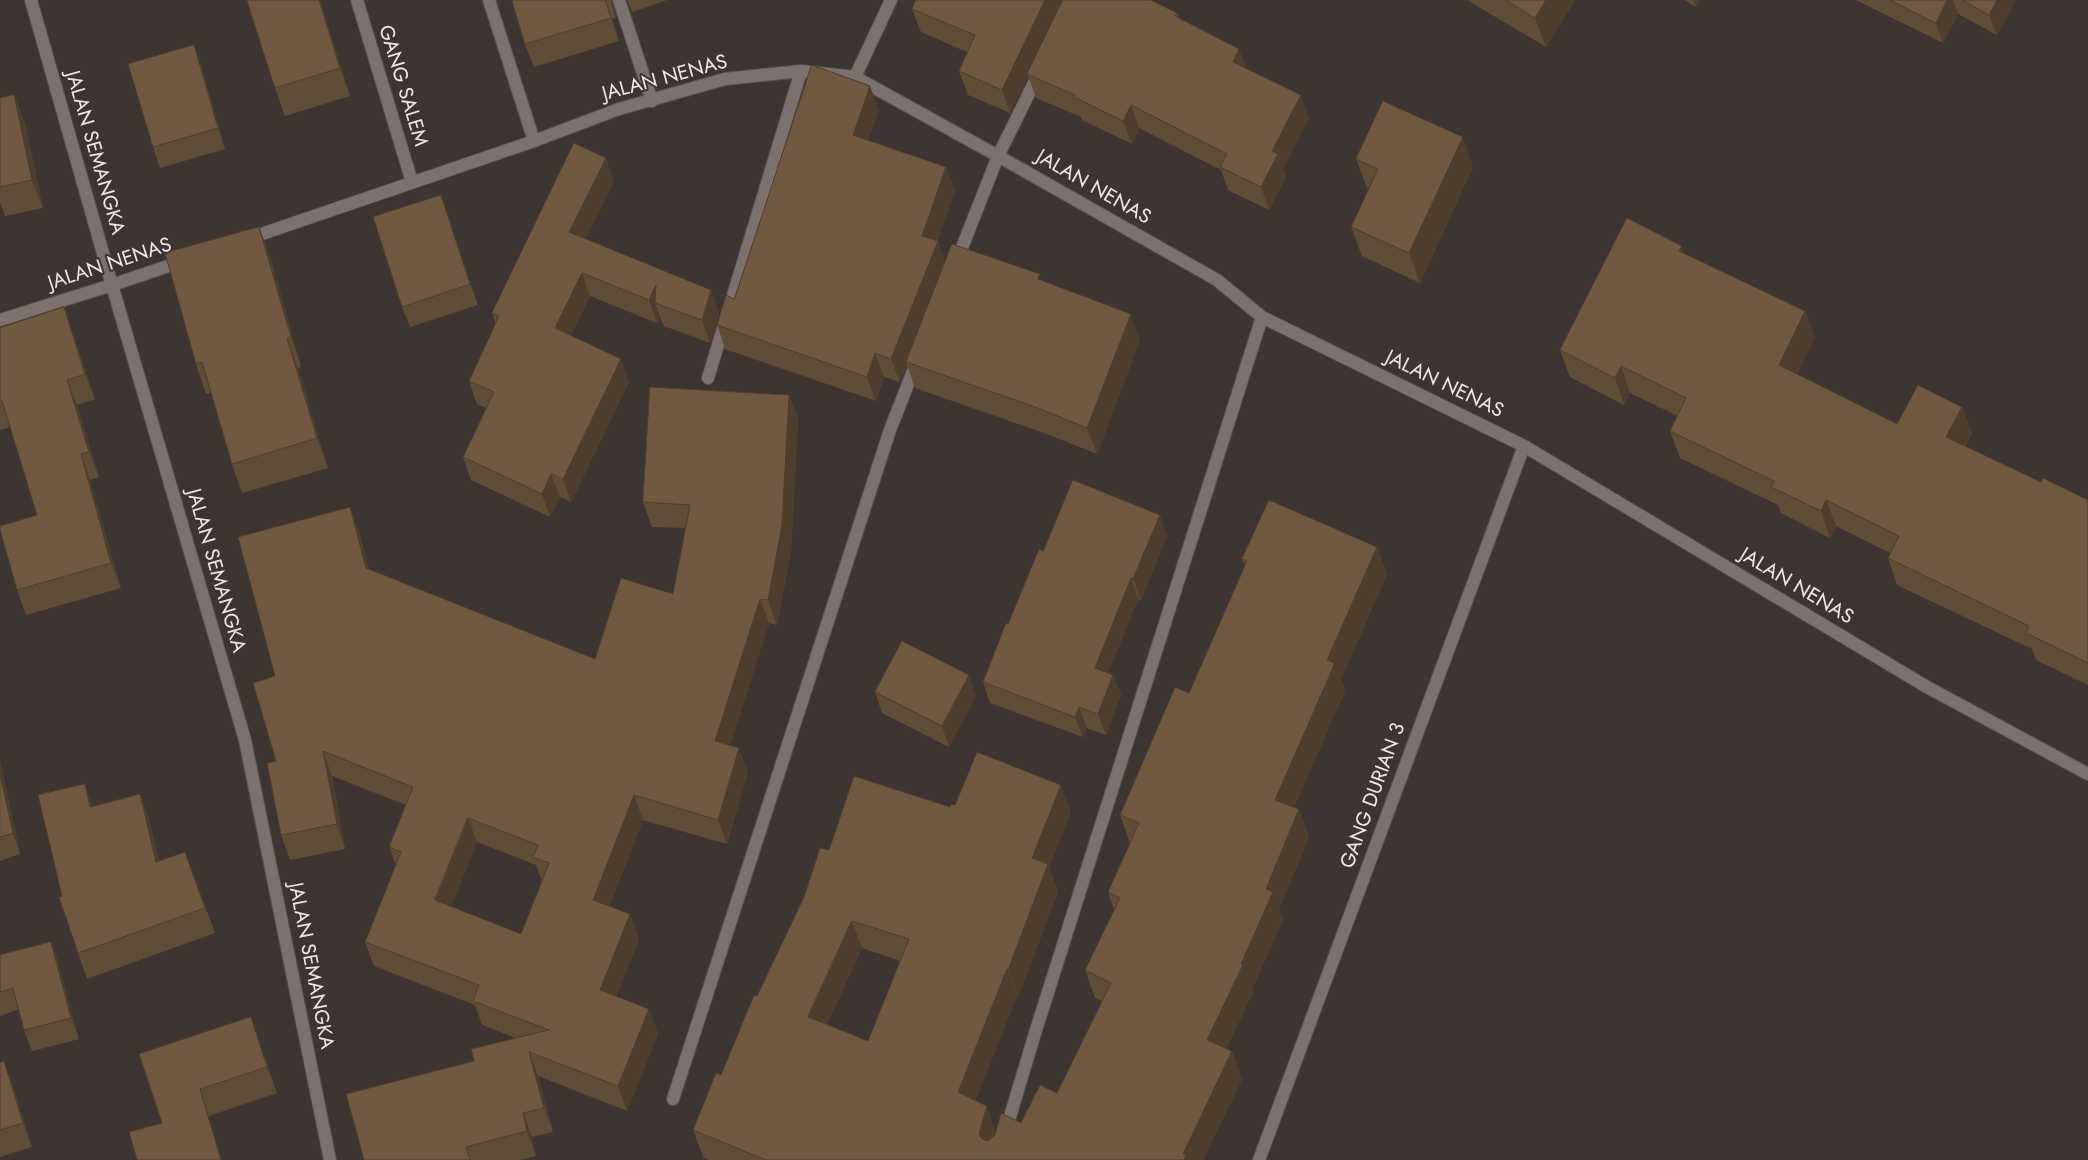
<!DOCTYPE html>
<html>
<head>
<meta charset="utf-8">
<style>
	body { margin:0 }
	canvas { display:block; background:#3c3532 }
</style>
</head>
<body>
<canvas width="2088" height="1160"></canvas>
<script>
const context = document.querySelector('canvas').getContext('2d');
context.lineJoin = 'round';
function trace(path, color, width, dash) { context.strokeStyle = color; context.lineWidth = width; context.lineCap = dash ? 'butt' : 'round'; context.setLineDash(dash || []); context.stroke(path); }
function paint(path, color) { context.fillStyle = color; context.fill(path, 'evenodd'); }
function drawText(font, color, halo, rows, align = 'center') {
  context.font = font + ' Jost,sans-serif'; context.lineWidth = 4; context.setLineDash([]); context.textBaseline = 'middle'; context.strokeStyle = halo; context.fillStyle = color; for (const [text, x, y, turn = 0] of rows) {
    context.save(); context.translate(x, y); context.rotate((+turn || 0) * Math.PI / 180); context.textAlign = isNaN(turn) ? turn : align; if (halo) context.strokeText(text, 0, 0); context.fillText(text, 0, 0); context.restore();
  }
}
const service = new Path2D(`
	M 708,378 L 801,71`);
const minor = new Path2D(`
	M 31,0 L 112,285 L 245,740 L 330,1160
	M 357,0 L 412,182
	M 489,0 L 534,141
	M 619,0 L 652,101
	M 855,77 L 891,0
	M 247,239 L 534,141 L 619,109 L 725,79 L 801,71 L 855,77 L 998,156 L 1217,280 L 1262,317 L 1524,446 L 1927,687 L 2088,774
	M 956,263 L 998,156 L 1039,73
	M 0,320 L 112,285 L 183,261
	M 673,1099 L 890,430 L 917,361
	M 997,1160 L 1036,1030 L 1262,317
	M 1259,1160 L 1524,446`);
trace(service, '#58514f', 14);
trace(minor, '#58514f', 14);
trace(service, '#7b726f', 12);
trace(minor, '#7b726f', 12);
paint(new Path2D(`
	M 320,0 L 350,96 L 285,116 L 275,88 Z
	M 512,0 L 612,0 L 611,2 L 616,18 L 612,19 L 619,41 L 534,67 L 525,44 Z
	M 627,0 L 667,0 L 632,12 Z
	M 1467,0 L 1575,0 L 1546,47 Z
	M 1684,0 L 1700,0 L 1696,7 Z
	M 1856,0 L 2016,0 L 1997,35 L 1958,14 L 1943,43 Z
	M 912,9 L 1177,13 L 1179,18 L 1239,49 L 1246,69 L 1309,118 L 1283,169 L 1286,177 L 1269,210 L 1228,190 L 1221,170 L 1139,128 L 1132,144 L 1082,120 L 1081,117 L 1036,98 L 1028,76 L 1010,113 L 968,95 L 959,71 L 967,52 L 921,32 Z
	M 194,45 L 201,65 L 225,149 L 160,168 L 153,147 Z
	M 14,95 L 25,123 L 43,208 L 5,216 L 0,202 L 0,98 Z
	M 879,110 L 868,140 L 946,167 L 955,191 L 937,241 L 945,262 L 1042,280 L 1140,340 L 1097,454 L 1047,434 L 915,388 L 907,365 L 900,382 L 884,377 L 876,401 L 725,349 L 717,325 L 734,299 Z
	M 1356,159 L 1473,167 L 1420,283 L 1362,256 L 1351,227 L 1369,189 L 1367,188 Z
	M 614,181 L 585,239 L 711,290 L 719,313 L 710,343 L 664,326 L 660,317 L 657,323 L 590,296 L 571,335 L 629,382 L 571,502 L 560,497 L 550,517 L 471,480 L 463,457 L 486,408 L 477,404 L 469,381 L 496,324 L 492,313 Z
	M 441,195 L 478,305 L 410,327 L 402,307 Z
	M 1685,254 L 1805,311 L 1815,338 L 1797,374 L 1897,424 L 1962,407 L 1972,434 L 1965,446 L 2041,482 L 2088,500 L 2088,685 L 2036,660 L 2032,649 L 1897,585 L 1888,558 L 1890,553 L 1836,526 L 1830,538 L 1781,513 L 1778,505 L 1680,458 L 1670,431 L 1678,416 L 1630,393 L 1624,405 L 1570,377 L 1560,350 Z
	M 270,256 L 301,367 L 298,368 L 328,468 L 242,493 L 232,464 L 211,393 L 206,394 L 196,364 Z
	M 0,328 L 73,333 L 95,399 L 77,405 L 99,477 L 90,480 L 121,588 L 26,615 L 17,590 L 37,515 L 10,427 L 0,430 Z
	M 789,395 L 798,419 L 791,551 L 777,625 L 769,623 L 730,745 L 748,772 L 727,844 L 643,820 L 609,906 L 630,914 L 639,939 L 616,996 L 649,1009 L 658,1034 L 627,1111 L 538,1076 L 553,1132 L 532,1137 L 536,1156 L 520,1160 L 364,1160 L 474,1061 L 516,1038 L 482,1025 L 475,1005 L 374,966 L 365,942 L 396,865 L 389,847 L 406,805 L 332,776 L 345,849 L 290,860 L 281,835 L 276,761 L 275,676 L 359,532 L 369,569 L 595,659 L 673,594 L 685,528 L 652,527 L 643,502 ZM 477,842 L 536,865 L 542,881 L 521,934 L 451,907 Z
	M 1167,536 L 1141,600 L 1138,599 L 1108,673 L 1113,675 L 1121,695 L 1106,735 L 1087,728 L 1083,737 L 990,703 L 983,682 L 1008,624 L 1043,551 Z
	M 1377,547 L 1387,574 L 1341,679 L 1345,691 L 1294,807 L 1299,809 L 1309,837 L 1279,909 L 1283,920 L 1252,989 L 1253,992 L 1226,1049 L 1232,1051 L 1242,1079 L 1203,1160 L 709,1160 L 703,1157 L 693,1130 L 721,1075 L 804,897 L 829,850 L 955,805 L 1071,813 L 1049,867 L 1058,892 L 1018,997 L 1017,996 L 975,1101 L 996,1132 L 1021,1123 L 1057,1093 L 1102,1001 L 1095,998 L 1085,970 L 1114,910 L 1108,892 L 1130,843 L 1120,815 L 1189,693 L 1245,566 L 1242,559 ZM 862,948 L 900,961 L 868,1041 L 827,1024 Z
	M 875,692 L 976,696 L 949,747 L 882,713 Z
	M 0,760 L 20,854 L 0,861 Z
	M 140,794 L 149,820 L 159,861 L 185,852 L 215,933 L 87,979 L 78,953 L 62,896 L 93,806 Z
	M 51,942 L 58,962 L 79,1039 L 32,1051 L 24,1030 L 19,1009 L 0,1016 L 0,955 Z
	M 260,1043 L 277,1093 L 209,1116 L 162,1123 L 139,1054 Z
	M 0,1063 L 13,1086 L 32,1147 L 0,1157 Z`), '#604d37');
paint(new Path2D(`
	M 319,0 L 320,0 L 350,96 L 340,68 Z
	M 605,0 L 612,19 L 619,41 L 611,18 Z
	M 1045,0 L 1065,0 L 1027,74 L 1028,76 L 1010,113 L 1002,90 Z
	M 1546,0 L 1575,0 L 1546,47 L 1535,18 Z
	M 1694,0 L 1700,0 L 1696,7 Z
	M 1947,0 L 1953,0 L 1958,14 L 1943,43 L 1936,23 Z
	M 1997,0 L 2016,0 L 1997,35 L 1989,15 Z
	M 194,45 L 201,65 L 225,149 L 218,128 Z
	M 1239,49 L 1248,72 L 1233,62 Z
	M 870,86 L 879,110 L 861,158 L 853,135 Z
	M 14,95 L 25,123 L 43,208 L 32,180 Z
	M 1301,95 L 1309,118 L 1283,169 L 1286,177 L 1269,210 L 1261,187 L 1272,151 Z
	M 1131,105 L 1139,128 L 1132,144 L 1123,121 Z
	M 1463,137 L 1473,167 L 1420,283 L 1409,253 Z
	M 606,158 L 614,181 L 577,255 L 569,232 Z
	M 946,167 L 955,191 L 936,246 L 938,241 L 946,265 L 906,362 L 907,365 L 900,382 L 891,359 L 922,236 Z
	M 441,195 L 448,216 L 478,305 L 470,284 Z
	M 259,227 L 270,256 L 301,367 L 291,337 Z
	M 1682,246 L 1691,272 L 1679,251 Z
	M 582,273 L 590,296 L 564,351 L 555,328 Z
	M 656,285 L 655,303 L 660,317 L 657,323 L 649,300 Z
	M 711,290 L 719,313 L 710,343 L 702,320 Z
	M 64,307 L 73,333 L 95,399 L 85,374 Z
	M 1805,311 L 1815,338 L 1788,392 L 1779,365 Z
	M 1131,314 L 1140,340 L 1097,454 L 1087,428 Z
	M 287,338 L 298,368 L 328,468 L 317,438 Z
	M 875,353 L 884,377 L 876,401 L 867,377 Z
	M 621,359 L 629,382 L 571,502 L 563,479 Z
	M 1621,366 L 1630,393 L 1624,405 L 1615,378 Z
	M 67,380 L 77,405 L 99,477 L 89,452 Z
	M 789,395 L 798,419 L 791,551 L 777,625 L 768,600 Z
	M 1962,407 L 1972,434 L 1956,463 L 1946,437 Z
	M 81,454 L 90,480 L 121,588 L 111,563 Z
	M 551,474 L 560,497 L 550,517 L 542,494 Z
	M 1826,500 L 1836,526 L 1830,538 L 1821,511 Z
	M 350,507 L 359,532 L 375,593 L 366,568 Z
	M 1160,515 L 1167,536 L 1141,600 L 1133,579 Z
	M 1377,547 L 1387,574 L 1341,679 L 1345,691 L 1285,827 L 1275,800 L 1327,660 Z
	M 1131,578 L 1138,599 L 1102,688 L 1095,668 Z
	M 760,599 L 769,623 L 724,765 L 715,741 Z
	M 969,675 L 976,696 L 949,747 L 942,726 Z
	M 1113,675 L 1121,695 L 1106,735 L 1098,714 Z
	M 1079,707 L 1087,728 L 1083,737 L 1075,717 Z
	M 739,748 L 748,772 L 727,844 L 718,820 Z
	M 323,751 L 332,776 L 345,849 L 337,824 Z
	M 0,760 L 20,854 L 13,833 L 0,774 Z
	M 85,784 L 94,810 L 90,807 Z
	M 1061,785 L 1071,813 L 1049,867 L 1058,892 L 1018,997 L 1008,970 L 1032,858 Z
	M 140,794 L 149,820 L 165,888 L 156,862 Z
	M 634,795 L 643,820 L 601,925 L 593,900 Z
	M 1299,809 L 1309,837 L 1279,909 L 1283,920 L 1252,989 L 1253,992 L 1217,1067 L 1207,1040 L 1241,964 L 1266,889 Z
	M 468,818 L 477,842 L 444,925 L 435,900 Z
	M 630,914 L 639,939 L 609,1014 L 600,990 Z
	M 852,921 L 862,948 L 818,1044 L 808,1017 Z
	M 51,942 L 58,962 L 79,1039 L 71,1018 Z
	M 1007,969 L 1017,996 L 968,1119 L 958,1092 Z
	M 649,1009 L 658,1034 L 627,1111 L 618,1086 Z
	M 251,1017 L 260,1043 L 277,1093 L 267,1067 Z
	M 1232,1051 L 1242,1079 L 1203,1160 L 1184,1160 L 1183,1154 Z
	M 529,1052 L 538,1076 L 553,1132 L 544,1108 Z
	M 4,1061 L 13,1086 L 32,1147 L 23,1123 Z
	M 200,1089 L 209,1116 L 222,1160 L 221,1160 Z
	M 987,1106 L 996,1133 L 989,1160 L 979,1134 Z
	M 523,1113 L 532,1137 L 536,1156 L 527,1131 Z`), '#4e3e2d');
const building = new Path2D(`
	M 247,0 L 319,0 L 340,68 L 275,88 Z
	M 512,0 L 605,0 L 611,18 L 525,44 Z
	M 916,0 L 1045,0 L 1002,90 L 959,71 L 975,35 L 912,9 Z
	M 1063,0 L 1151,0 L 1177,13 L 1175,16 L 1239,49 L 1233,62 L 1301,95 L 1272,151 L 1278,154 L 1261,187 L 1220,167 L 1227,154 L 1131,105 L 1123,121 L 1074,97 L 1075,95 L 1027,74 Z
	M 1506,0 L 1546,0 L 1535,18 Z
	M 1890,0 L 1947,0 L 1936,23 Z
	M 1963,0 L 1997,0 L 1989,15 Z
	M 194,45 L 218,128 L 153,147 L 128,64 Z
	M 812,65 L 870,86 L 853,135 L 946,167 L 922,236 L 938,241 L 891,359 L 875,353 L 867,377 L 717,325 L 726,295 L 734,299 Z
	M 14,95 L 32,180 L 0,187 L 0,98 Z
	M 1383,101 L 1463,137 L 1409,253 L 1351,227 L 1378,169 L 1356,159 Z
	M 574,143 L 606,158 L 569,232 L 711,290 L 702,320 L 655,303 L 656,285 L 649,300 L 582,273 L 555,328 L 621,359 L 563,479 L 551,474 L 542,494 L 463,457 L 494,392 L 469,381 L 499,316 L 492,313 Z
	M 441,195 L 470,284 L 402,307 L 373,217 Z
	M 1627,218 L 1682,246 L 1679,251 L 1805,311 L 1779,365 L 1897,424 L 1918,385 L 1962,407 L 1946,437 L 2041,482 L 2043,478 L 2088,500 L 2088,663 L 2026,633 L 2029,626 L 1888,558 L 1899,536 L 1826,500 L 1821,511 L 1771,487 L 1774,481 L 1670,431 L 1686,398 L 1621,366 L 1615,378 L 1560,350 Z
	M 259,227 L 291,337 L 287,338 L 317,438 L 232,464 L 202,362 L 196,364 L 165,253 Z
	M 952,244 L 1040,274 L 1038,279 L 1131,314 L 1087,428 L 1038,408 L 906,362 Z
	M 64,307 L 85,374 L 67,380 L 89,452 L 81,454 L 111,563 L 17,590 L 0,530 L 0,526 L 37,515 L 2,401 L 0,401 L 0,328 Z
	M 650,387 L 789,395 L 782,526 L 768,600 L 760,599 L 715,741 L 739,748 L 718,820 L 634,795 L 593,900 L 630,914 L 600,990 L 649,1009 L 618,1086 L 529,1052 L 544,1108 L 523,1113 L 527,1131 L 466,1147 L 470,1160 L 364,1160 L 346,1094 L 474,1061 L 471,1049 L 549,1030 L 473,1001 L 479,985 L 365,942 L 401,852 L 389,847 L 413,787 L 323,751 L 337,824 L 281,835 L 267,763 L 276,761 L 253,683 L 275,676 L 238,537 L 350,507 L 366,568 L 595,659 L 621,578 L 673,594 L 690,505 L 643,502 ZM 468,818 L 538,845 L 533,857 L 549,863 L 521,934 L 435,900 Z
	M 1073,480 L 1160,515 L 1133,579 L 1131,578 L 1095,668 L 1113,675 L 1098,714 L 1079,707 L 1075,717 L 983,682 L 1006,623 L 1008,624 L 1039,549 L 1043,551 Z
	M 1269,500 L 1377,547 L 1327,660 L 1335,663 L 1275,800 L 1299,809 L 1266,889 L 1273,892 L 1241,964 L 1243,965 L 1207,1040 L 1232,1051 L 1183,1154 L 1186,1155 L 1184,1160 L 766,1160 L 693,1130 L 716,1073 L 721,1075 L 754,995 L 757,996 L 804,897 L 820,848 L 829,850 L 854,776 L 950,807 L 951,804 L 955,805 L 977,752 L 1061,785 L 1032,858 L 1048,864 L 1008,970 L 1007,969 L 958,1092 L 987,1106 L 979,1134 L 982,1139 L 988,1141 L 995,1135 L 1001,1113 L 1021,1123 L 1040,1085 L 1057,1093 L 1111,983 L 1085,970 L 1120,898 L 1108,892 L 1139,823 L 1120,815 L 1175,687 L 1189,693 L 1247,561 L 1242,559 ZM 852,921 L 909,939 L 868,1041 L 808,1017 Z
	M 902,641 L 969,675 L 942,726 L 875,692 Z
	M 0,774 L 13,833 L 0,837 Z
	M 85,784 L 90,807 L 140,794 L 156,862 L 185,852 L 205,908 L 78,953 L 59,897 L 62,896 L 38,795 Z
	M 51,942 L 71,1018 L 24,1030 L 13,988 L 0,992 L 0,955 Z
	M 251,1017 L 267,1067 L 200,1089 L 221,1160 L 137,1160 L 129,1132 L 162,1123 L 139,1054 Z
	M 4,1061 L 23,1123 L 0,1130 L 0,1063 Z`);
paint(building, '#705940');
trace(building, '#4e3e2d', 1);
drawText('20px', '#ede8e6', '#3c3532', [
	["JALAN NENAS",665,79,-15],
	["GANG SALEM",402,86,73],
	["JALAN SEMANGKA",94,153,74],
	["JALAN NENAS",1093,188,30],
	["JALAN NENAS",110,265,-18],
	["JALAN NENAS",1444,385,26],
	["JALAN SEMANGKA",215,571,74],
	["JALAN NENAS",1796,587,31],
	["GANG DURIAN 3",1374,796,-70],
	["JALAN SEMANGKA",310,966,79]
]);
</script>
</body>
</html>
